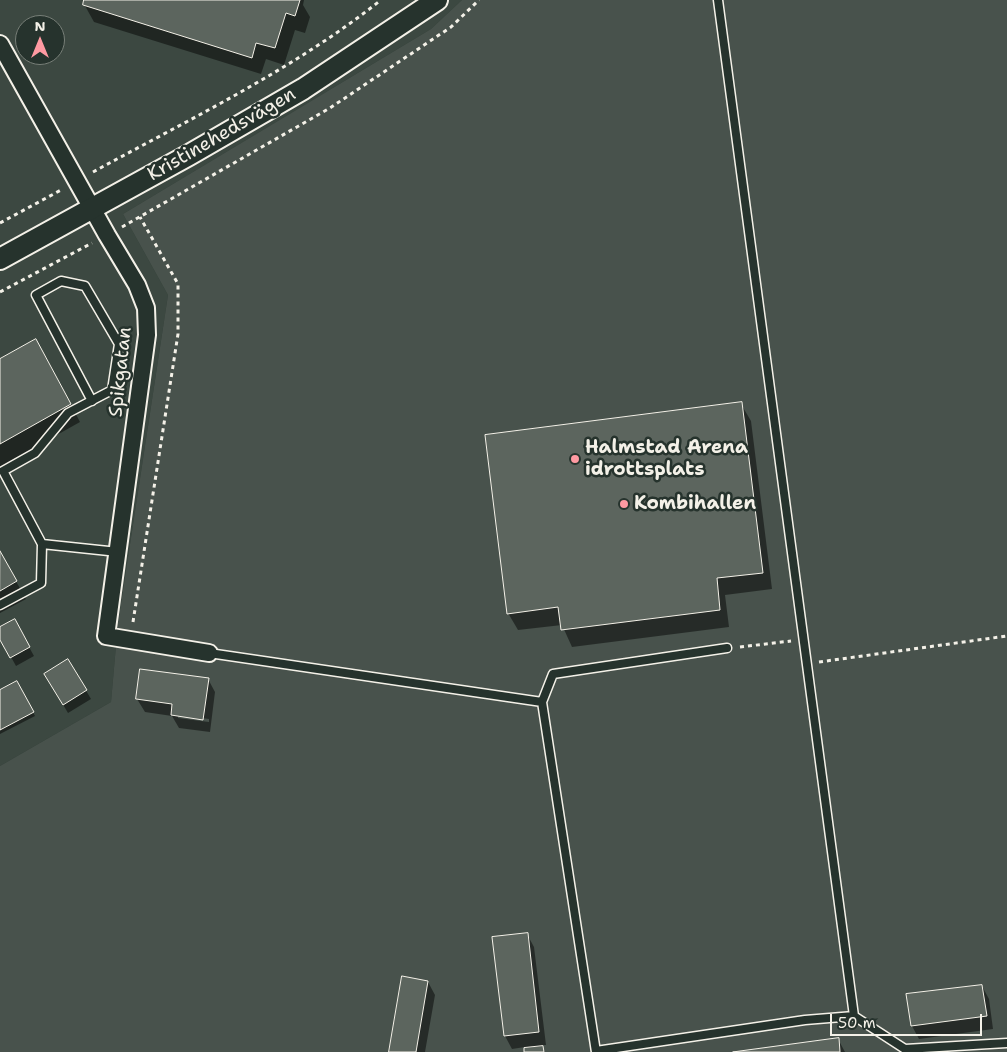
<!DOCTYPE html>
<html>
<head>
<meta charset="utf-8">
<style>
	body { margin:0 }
	#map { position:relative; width:1007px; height:1052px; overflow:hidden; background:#2e3b34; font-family:"Shantell Sans",sans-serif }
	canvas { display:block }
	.north { position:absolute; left:15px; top:15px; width:50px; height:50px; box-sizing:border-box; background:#26332d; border:1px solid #787f78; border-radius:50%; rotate:0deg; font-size:14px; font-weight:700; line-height:20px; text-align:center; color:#f4f1e8 }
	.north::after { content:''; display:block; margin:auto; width:18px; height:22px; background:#ff9aa2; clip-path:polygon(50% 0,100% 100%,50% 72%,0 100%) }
	.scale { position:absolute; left:830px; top:1014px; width:152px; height:22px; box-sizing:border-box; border:2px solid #f4f1e8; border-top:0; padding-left:6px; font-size:15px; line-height:18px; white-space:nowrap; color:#f4f1e8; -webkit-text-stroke:4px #26332d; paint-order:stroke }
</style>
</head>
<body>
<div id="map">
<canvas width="1007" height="1052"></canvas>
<div class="north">N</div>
<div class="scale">50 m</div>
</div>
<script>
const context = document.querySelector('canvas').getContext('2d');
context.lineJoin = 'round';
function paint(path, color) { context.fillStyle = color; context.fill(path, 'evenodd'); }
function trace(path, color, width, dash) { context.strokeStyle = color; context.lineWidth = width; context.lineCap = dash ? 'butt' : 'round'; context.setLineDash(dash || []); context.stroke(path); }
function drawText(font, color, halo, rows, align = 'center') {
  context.font = font + ' "Shantell Sans",sans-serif'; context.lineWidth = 5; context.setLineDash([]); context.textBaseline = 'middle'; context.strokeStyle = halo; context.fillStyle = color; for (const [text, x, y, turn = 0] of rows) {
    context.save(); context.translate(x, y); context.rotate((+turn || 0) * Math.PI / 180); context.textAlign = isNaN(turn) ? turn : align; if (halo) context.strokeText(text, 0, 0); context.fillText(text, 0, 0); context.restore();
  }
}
paint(new Path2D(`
	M 0,0 L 462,0 L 431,29 L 123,214 L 168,295 L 118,623 L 111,702 L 0,766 ZM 25,25 L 55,25 L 55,55 L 25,55 Z`), '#3c4841');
paint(new Path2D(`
	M 462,0 L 1007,0 L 1007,1052 L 0,1052 L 0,766 L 111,702 L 118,623 L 168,295 L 123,214 L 431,29 Z`), '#48524c');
paint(new Path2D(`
	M 86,0 L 304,0 L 303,5 L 310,17 L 305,33 L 295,30 L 284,65 L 266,59 L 261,74 L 94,22 L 84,4 Z
	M 46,357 L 80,422 L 0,467 L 0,360 Z
	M 741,404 L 751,421 L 772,589 L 725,595 L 729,627 L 572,647 L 562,625 L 518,630 L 508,613 Z
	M 0,553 L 26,599 L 0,613 Z
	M 14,620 L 34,656 L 16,666 L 0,637 L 0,628 Z
	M 68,660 L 91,699 L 68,713 L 45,674 Z
	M 208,679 L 215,692 L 210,732 L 179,728 L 172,716 L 145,712 L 137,699 ZM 178,715 L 209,719 L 209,722 L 178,718 Z
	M 17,682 L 35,716 L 0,734 L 0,691 Z
	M 527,934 L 534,947 L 546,1045 L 541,1045 L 545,1052 L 525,1052 L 525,1047 L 512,1049 L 505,1036 L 494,938 Z
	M 428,982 L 435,995 L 425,1052 L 390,1052 Z
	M 982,986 L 989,999 L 993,1029 L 919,1039 L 912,1026 L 908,996 Z
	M 838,1039 L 845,1052 L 742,1052 Z`), '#0007');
const building = new Path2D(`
	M 84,0 L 300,0 L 295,16 L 286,13 L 275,48 L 256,43 L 252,58 L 83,5 Z
	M 36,339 L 71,404 L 0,444 L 0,359 Z
	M 742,402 L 763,573 L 717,578 L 720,610 L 561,630 L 558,607 L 507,614 L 485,435 Z
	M 0,551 L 17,581 L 0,591 Z
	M 15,619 L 30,647 L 10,658 L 0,640 L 0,627 Z
	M 68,659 L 87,690 L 63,705 L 44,674 Z
	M 140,669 L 209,678 L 203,720 L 171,715 L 172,704 L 136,699 Z
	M 17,681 L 34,712 L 0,730 L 0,690 Z
	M 528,933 L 539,1032 L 504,1036 L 492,937 Z
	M 402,976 L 428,981 L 416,1052 L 389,1052 Z
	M 982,985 L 987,1016 L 911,1026 L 906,994 Z
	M 839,1038 L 840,1052 L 733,1052 Z
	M 543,1046 L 544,1052 L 524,1052 L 524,1048 Z`);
paint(building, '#5c655e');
trace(building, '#f4f1e8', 1);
const service = new Path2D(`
	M 718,0 L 854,1016
	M 42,544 L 118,552
	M 0,605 L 41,583 L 42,544 L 3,471 L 35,453 L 68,413 L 112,390 L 119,344 L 85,286 L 61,281 L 36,295 L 92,401
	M 209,653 L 542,702 L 596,1052
	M 542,702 L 553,674 L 727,648
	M 596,1051 L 805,1020 L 854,1016 L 905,1049 L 1007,1043`);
const minor = new Path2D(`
	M 0,44 L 107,235 L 137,285 L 146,308 L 147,335 L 106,636 L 209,653`);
const tertiary = new Path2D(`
	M 0,259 L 189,155 L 303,89 L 437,0`);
trace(service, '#f4f1e8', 11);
trace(minor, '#f4f1e8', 20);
trace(tertiary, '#f4f1e8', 24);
trace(new Path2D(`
	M 93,172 C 190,119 294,69 381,0
	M 0,223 L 61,190
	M 122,227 L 330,108 L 451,27 L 479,0
	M 0,292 L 92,243
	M 133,622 L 178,334 L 178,284 L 140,217
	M 740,647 L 791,641
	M 819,662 L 1007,636`), '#f4f1e8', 3, [4, 4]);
trace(service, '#26332d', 8);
trace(minor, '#26332d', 16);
trace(tertiary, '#26332d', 20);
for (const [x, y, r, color] of [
	[575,459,5,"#ff9aa2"],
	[624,504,5,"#ff9aa2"]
]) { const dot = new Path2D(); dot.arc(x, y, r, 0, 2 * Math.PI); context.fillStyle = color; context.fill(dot); trace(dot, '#26332d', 2); }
drawText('19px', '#f4f1e8', '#26332d', [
	["Kristinehedsvägen",222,135,-30],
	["Spikgatan",121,372,-84]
]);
drawText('bold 19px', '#f4f1e8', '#26332d', [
	["Halmstad Arena",585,448],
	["idrottsplats",585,470],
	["Kombihallen",634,504]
], 'left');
</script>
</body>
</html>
